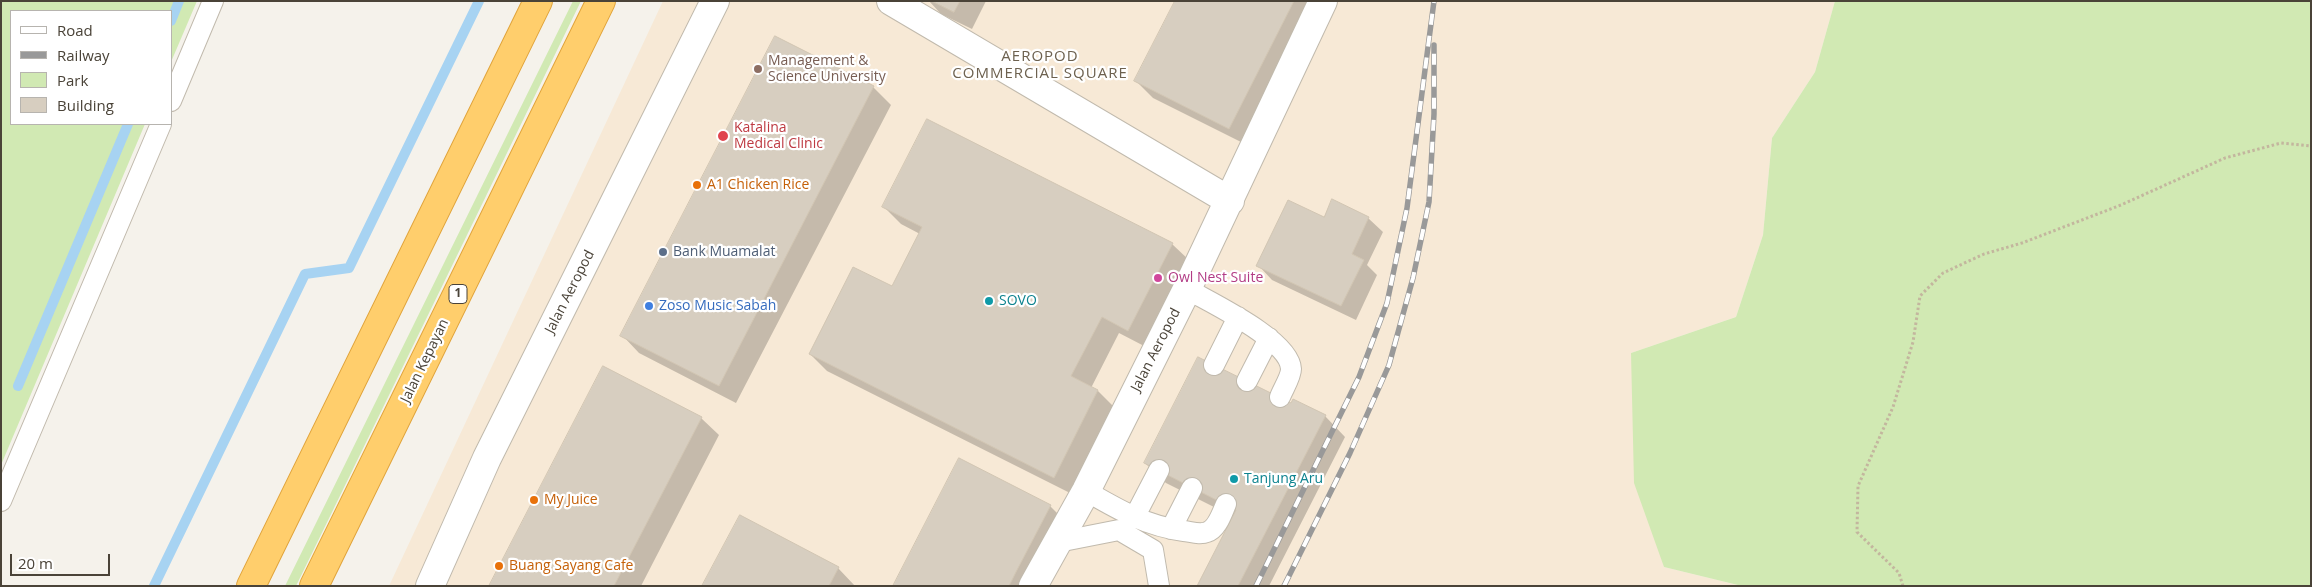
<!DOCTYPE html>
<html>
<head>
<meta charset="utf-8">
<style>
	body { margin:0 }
	#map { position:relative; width:2312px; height:587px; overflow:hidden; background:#f5f2eb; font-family:"Open Sans",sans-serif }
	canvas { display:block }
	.frame { position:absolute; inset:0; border:2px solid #4a4338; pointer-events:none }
	.legend { position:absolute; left:10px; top:10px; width:162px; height:115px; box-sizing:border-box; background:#fff; border:1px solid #b7b4af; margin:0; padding:6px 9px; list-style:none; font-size:15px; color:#4a4338 }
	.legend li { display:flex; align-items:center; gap:10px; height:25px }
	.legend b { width:25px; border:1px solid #b7b4af }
	.scale { position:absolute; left:10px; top:554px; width:100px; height:22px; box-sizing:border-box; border:2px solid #4a4338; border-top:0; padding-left:6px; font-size:15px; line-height:18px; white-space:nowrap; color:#4a4338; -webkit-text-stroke:4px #fff; paint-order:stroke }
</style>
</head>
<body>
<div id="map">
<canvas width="2312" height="587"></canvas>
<div class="frame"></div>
<ul class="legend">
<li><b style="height:6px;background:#fff"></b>Road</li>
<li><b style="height:6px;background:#999"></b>Railway</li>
<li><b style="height:14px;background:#d1e9b3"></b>Park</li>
<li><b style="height:14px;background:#d7cec0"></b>Building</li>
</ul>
<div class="scale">20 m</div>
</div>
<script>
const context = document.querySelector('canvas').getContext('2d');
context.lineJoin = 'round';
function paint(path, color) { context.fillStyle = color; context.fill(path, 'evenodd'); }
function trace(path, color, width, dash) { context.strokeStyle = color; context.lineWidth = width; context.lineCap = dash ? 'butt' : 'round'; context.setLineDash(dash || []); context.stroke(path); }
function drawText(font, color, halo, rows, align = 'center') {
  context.font = font + ' "Open Sans",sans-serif'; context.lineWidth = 4.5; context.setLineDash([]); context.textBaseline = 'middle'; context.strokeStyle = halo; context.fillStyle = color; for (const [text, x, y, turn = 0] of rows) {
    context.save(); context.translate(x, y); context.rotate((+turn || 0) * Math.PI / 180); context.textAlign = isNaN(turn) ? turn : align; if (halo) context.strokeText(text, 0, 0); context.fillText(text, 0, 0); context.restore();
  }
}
paint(new Path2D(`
	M 663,1 L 1835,1 L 1815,72 L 1772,138 L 1763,235 L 1736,317 L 1631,353 L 1664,567 L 1742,586 L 389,586 Z`), '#f7e9d6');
paint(new Path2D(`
	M 1,1 L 197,1 L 171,62 L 171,11 L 11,11 L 11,124 L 145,124 L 1,465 Z
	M 573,1 L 581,1 L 296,586 L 285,586 Z
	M 1835,1 L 2311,1 L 2311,586 L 1742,586 L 1664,567 L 1634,483 L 1631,353 L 1736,317 L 1763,235 L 1772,138 L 1815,72 Z`), '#d1e9b3');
paint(new Path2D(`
	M 929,1 L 986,1 L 972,29 L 941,14 Z
	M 1176,1 L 1319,1 L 1247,145 L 1153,98 L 1136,81 Z
	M 873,87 L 891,105 L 736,403 L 639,353 L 622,335 Z
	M 884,207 L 1172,244 L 1190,261 L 1146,347 L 1119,333 L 1091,388 L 1098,391 L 1115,408 L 1072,494 L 827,371 L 810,354 L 892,288 L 920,234 L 901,224 Z
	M 1325,218 L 1368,218 L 1383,232 L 1367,265 L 1377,275 L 1356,320 L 1272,280 L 1258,265 Z
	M 1292,404 L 1325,416 L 1345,437 L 1269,586 L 1199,586 L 1234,517 L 1166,483 L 1145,463 Z
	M 701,418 L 719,435 L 641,586 L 491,586 Z
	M 1050,506 L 1067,523 L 1035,586 L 894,586 Z
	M 838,568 L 855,586 L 703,586 Z`), '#0003');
trace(new Path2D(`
	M 171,21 L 179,1
	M 18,386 L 128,124
	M 154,586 L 305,274 L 349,268 L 479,1`), '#a7d3f2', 10);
const building = new Path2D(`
	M 932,1 L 960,1 L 954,12 Z
	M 1175,1 L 1294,1 L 1229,129 L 1134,81 Z
	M 775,36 L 874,86 L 719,386 L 620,336 Z
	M 927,119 L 1173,243 L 1128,331 L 1102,317 L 1071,376 L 1098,390 L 1054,478 L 809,354 L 853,267 L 892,286 L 922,227 L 882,207 Z
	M 1332,199 L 1369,217 L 1352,254 L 1364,260 L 1341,306 L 1256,266 L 1288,200 L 1324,217 Z
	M 1198,357 L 1291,403 L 1293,399 L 1326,415 L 1238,586 L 1197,586 L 1236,510 L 1144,463 Z
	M 603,366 L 702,417 L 614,586 L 489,586 Z
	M 959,458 L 1051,505 L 1016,572 L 1009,586 L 893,586 Z
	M 740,515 L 839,567 L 829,586 L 702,586 Z`);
paint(building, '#d7cec0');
trace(building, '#d2c6b3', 1);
const lane = new Path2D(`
	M 171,101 L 213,1
	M 1187,289 C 1211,303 1290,340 1291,369 C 1291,377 1283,389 1280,397
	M 1214,365 L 1238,317
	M 1247,381 L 1269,338
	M 1086,491 C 1119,510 1146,526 1184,531 C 1192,532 1200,535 1207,532 C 1217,529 1222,513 1226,504
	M 1,501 L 161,124
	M 1134,518 L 1159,470
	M 1171,529 L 1192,488
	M 1058,542 L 1119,530 L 1153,550 L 1159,586`);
const street = new Path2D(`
	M 891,1 L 1230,201
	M 430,586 L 487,458 L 715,1
	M 1033,586 L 1086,491 L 1187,289 L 1323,1`);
const highway = new Path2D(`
	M 251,586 L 538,1
	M 314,586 L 601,1`);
trace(lane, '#c1baad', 22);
trace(street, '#c1baad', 30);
trace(highway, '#e0a33a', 30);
trace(new Path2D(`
	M 1903,586 L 1899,573 L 1857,532 L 1858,486 L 1893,407 L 1913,342 L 1920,296 L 1943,273 L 1984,254 L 2022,243 L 2121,205 L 2225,158 L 2281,143 L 2311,146`), '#c3b69e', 3, [2.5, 2.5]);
trace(lane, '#fff', 20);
trace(street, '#fff', 28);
trace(highway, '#ffce6c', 28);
const rail = new Path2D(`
	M 1256,586 L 1359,377 L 1387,303 L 1407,208 L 1434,1
	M 1284,586 L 1350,453 L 1389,365 L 1413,278 L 1429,202 L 1434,114 L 1434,45`);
trace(rail, '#999', 5.5);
trace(rail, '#fff', 4, [11]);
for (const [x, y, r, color] of [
	[758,69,5,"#8d6e63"],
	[723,136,6,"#e0444e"],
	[697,185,5,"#e8710a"],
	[663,252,5,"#5c6f8a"],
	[1158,278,5,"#d1479c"],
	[989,301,5,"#0f9aa8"],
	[649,306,5,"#3f7fe0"],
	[1234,479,5,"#0f9aa8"],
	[534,500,5,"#e8710a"],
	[499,566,5,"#e8710a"]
]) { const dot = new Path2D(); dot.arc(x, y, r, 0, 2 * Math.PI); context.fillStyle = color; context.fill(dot); trace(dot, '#fff', 2); }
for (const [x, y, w] of [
	[458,294,18]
]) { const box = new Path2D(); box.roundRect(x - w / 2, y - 9.5, w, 19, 4); context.fillStyle = '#fff'; context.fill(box); trace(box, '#4a4338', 1); }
drawText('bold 12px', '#4a4338', null, [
	["1",458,294]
]);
drawText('14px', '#785e54', '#fff', [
	["Management &",768,61],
	["Science University",768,77]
], 'left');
drawText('14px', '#be3a42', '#fff', [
	["Katalina",734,128],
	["Medical Clinic",734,144]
], 'left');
drawText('14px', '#c56008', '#fff', [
	["A1 Chicken Rice",707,185],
	["My Juice",544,500],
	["Buang Sayang Cafe",509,566]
], 'left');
drawText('14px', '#4e5e75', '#fff', [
	["Bank Muamalat",673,252]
], 'left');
drawText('14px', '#b23c85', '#fff', [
	["Owl Nest Suite",1168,278]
], 'left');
drawText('14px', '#4a4338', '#fff', [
	["Jalan Aeropod",570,292,-63],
	["Jalan Aeropod",1156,350,-63],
	["Jalan Kepayan",425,361,-64]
]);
drawText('14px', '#0d838f', '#fff', [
	["SOVO",999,301],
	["Tanjung Aru",1244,479]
], 'left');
drawText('14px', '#366cbe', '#fff', [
	["Zoso Music Sabah",659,306]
], 'left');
context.letterSpacing = '1px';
drawText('15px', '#6d614f', '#fff', [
	["AEROPOD",1040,57],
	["COMMERCIAL SQUARE",1040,74]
]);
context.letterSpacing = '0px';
</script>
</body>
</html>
